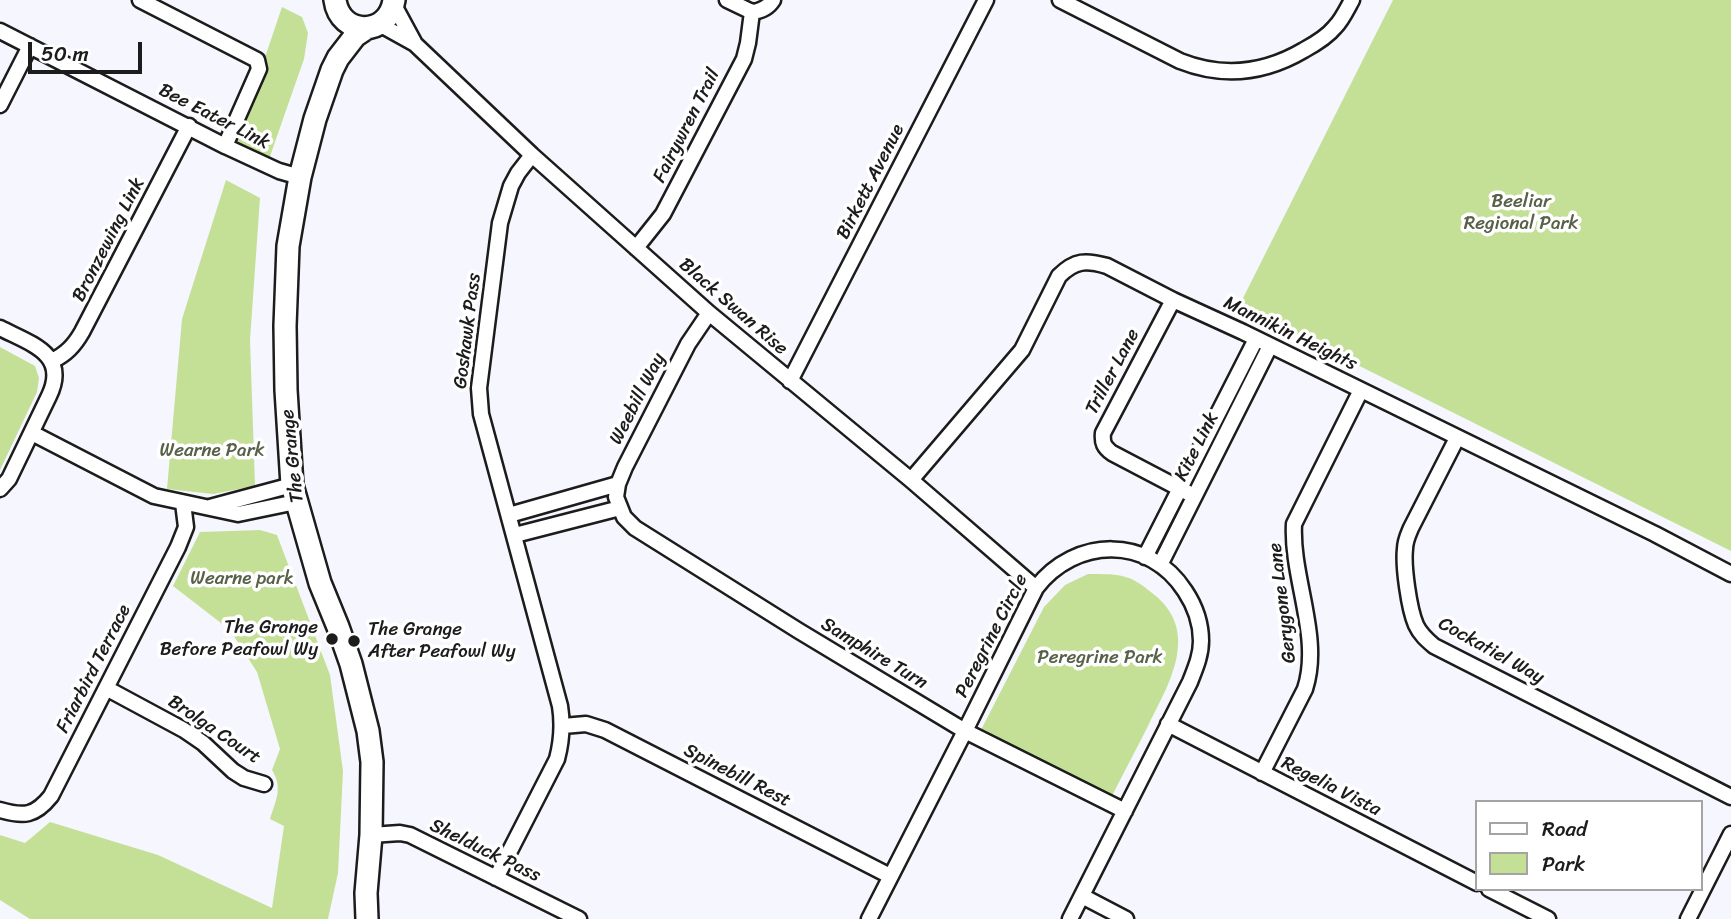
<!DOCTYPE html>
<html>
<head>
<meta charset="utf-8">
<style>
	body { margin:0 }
	#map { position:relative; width:1731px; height:919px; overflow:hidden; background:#f5f6fe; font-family:Sriracha,sans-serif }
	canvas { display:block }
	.legend { position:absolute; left:1475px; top:800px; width:228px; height:91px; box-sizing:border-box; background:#fff; border:2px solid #a4a4a4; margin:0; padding:9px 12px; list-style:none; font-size:21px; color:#1c1c1c }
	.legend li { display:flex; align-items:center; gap:14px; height:35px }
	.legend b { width:35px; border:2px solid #a4a4a4 }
	.scale { position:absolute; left:28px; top:42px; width:114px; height:32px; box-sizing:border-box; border:4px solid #1c1c1c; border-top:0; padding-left:9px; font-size:21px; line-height:24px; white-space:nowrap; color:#1c1c1c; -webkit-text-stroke:5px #fff; paint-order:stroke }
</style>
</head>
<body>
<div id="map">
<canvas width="1731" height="919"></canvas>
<ul class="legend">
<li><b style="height:9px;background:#fff"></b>Road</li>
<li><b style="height:19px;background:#c4e097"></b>Park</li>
</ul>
<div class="scale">50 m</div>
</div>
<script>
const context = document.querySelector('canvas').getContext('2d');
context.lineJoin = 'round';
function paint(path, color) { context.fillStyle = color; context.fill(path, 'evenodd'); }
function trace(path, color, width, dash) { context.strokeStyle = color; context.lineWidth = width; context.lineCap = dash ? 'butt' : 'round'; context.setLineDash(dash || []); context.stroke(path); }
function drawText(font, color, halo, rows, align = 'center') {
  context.font = font + ' Sriracha,sans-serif'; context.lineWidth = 7; context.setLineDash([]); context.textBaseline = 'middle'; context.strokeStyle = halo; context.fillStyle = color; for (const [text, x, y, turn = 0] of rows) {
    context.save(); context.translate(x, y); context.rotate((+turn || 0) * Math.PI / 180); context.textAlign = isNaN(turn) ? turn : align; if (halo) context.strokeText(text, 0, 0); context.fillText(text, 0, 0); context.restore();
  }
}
paint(new Path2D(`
	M 1393,0 L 1731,0 L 1731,551 L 1239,306 Z
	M 282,7 L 302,17 L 308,33 L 304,59 L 268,162 L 240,150 L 237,140 Z
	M 226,180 L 260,198 L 250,340 L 255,486 L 213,494 L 167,489 L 182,319 Z
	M 0,347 L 35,366 L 39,378 L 37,392 L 0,470 Z
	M 260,530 L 277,535 L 330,675 L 343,771 L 338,873 L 328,919 L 30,919 L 0,900 L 0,835 L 25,843 L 50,822 L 158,855 L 272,908 L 284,826 L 270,819 C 276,800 283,788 272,770 L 280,749 L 257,672 L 230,630 L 173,586 L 200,532 Z
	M 1088,574 C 1123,574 1130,574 1157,597 C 1199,634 1169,684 1149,724 C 1137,748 1124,772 1112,796 L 981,730 L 1044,607 L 1065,585 Z`), '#c4e097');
const street = new Path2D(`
	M 140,0 L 257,60 L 259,69 L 225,146
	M 727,0 L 752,12 C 761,11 768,8 773,0
	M 1060,0 L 1180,61 C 1223,78 1265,73 1304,50 C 1315,44 1327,37 1335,27 C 1342,20 1347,9 1352,0
	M 394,5 L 414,42
	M 379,24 L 415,44 L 532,155 L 709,313 L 911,480 L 1036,588
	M 0,31 L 225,146 L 279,171 L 300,177
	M 0,105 L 30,46
	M 636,248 L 663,214 L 744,59 L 748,43 L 752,12
	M 1173,300 L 1103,433 C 1102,443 1104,447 1112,453 L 1194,496
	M 709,313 L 688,344 L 625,467 L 618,484 L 616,497 L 624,517 L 635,528 L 799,631 L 965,731 L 1125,811
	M 0,328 C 31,344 69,354 49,396 L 9,479 L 0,489
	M 52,361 C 66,354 74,346 82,332 L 189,126
	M 790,381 L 986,0
	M 32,433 L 154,496 L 238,514 L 296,502
	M 1457,438 L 1411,528 C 1408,535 1405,541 1405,549 C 1403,566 1409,609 1416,625 C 1420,634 1427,640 1434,646 L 1731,797
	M 911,480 L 1022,350 L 1059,276 C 1075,260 1086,260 1107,266 L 1173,300 L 1243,332 L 1655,534 L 1731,574
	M 210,507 L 292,485
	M 509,515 L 618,484
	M 515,535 L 620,508
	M 1145,557 L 1256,339
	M 1160,565 L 1270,346
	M 106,688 L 184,730 L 203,743 L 233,771 L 244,778 L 264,784
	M 1168,724 L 1477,883
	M 563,726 L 586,724 L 605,730 L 890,876
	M 1262,773 L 1305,689 C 1322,637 1291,578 1294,524 L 1361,390
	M 0,810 C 24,817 35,816 51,796 L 178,547 L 186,527 L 183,503
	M 371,835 L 400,833 L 410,835 L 579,919
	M 496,878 L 557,759 C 562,740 563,725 560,706 L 481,414 L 479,388 L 500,223 L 511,186 L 518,173 L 532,155
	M 1489,889 L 1548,919
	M 1082,896 L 1126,919
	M 869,919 L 965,731 L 1036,588 C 1075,537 1149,535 1185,591 C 1195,606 1201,623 1201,641 C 1201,656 1195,669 1190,682 L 1070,919
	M 1688,919 L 1731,834`);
const secondary = new Path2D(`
	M 335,0 C 340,37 389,37 394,0
	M 367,28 L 355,36 L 338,58 L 332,70 L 315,119 L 300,177 L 288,246 L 285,326 L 286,390 L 292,485 L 320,583 L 338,627 L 351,664 L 368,731 L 372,762 L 371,835 L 366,893 L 367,919`);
trace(street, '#1c1c1c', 19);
trace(secondary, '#1c1c1c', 26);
trace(street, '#fff', 14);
trace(secondary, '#fff', 21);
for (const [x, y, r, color] of [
	[332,639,7,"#1c1c1c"],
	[354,641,7,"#1c1c1c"]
]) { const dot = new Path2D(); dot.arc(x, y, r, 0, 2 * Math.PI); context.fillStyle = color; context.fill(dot); trace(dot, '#fff', 2.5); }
drawText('19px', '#1c1c1c', '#fff', [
	["Bee Eater Link",214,117,27],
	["Fairywren Trail",687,126,-63],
	["Birkett Avenue",871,182,-63],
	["Bronzewing Link",109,240,-63],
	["Black Swan Rise",733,307,41],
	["Goshawk Pass",468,331,-83],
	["Mannikin Heights",1290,334,26],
	["Triller Lane",1113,372,-62],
	["Weebill Way",638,399,-63],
	["Kite Link",1197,447,-63],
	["The Grange",293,456,-96],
	["Gerygone Lane",1283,603,-97],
	["Peregrine Circle",992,636,-63],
	["Cockatiel Way",1491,651,29],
	["Samphire Turn",874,654,31],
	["Friarbird Terrace",94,669,-63],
	["Brolga Court",214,730,34],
	["Spinebill Rest",737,776,27],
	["Regelia Vista",1331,787,27],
	["Shelduck Pass",485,851,26]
]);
drawText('19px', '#576147', '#fff', [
	["Beeliar",1521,202],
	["Regional Park",1521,224],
	["Wearne Park",212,451],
	["Wearne park",242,579],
	["Peregrine Park",1100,658]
]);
drawText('19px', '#1c1c1c', '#fff', [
	["The Grange",318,628],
	["Before Peafowl Wy",318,650],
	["The Grange",368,630,"left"],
	["After Peafowl Wy",368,652,"left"]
], 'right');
</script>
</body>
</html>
